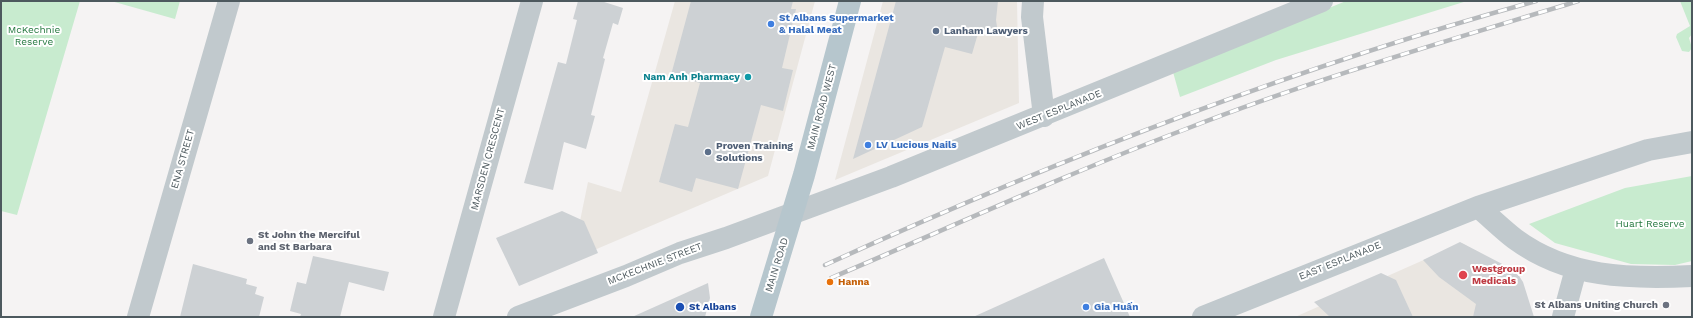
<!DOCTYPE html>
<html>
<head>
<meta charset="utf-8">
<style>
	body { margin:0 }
	#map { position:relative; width:1693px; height:318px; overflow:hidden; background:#f5f3f3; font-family:"Work Sans",sans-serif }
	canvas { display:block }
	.frame { position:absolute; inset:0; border:2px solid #4d595e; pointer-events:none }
</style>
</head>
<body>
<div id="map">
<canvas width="1693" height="318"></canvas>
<div class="frame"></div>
</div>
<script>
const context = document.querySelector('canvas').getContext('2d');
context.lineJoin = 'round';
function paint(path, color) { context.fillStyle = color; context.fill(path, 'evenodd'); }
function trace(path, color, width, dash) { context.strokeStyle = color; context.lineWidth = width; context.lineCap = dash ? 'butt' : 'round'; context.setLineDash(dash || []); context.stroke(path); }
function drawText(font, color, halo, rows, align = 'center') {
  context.font = font + ' "Work Sans",sans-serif'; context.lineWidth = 4; context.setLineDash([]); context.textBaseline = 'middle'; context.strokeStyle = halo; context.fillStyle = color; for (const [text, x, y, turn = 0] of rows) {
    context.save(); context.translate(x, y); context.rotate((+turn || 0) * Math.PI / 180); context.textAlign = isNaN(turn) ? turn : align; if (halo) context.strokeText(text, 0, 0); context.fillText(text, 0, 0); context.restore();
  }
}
paint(new Path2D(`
	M 675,1 L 815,1 L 768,176 L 592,251 L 580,221 L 588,182 L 621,192 Z
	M 883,1 L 1017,1 L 1019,103 L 835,180 Z
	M 1462,243 L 1520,277 L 1531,310 L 1529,317 L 1295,317 Z`), '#eae6e1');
paint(new Path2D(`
	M 1,1 L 80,1 L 17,215 L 1,211 Z
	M 111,1 L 180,1 L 175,19 Z
	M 1346,1 L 1467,1 L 1276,60 L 1180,97 L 1173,72 Z
	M 1680,1 L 1692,1 L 1692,34 L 1689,38 L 1692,48 L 1689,52 L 1682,51 L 1676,37 L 1677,34 L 1690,26 Z
	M 1692,176 L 1692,261 L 1675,265 L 1631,264 L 1555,243 L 1529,224 L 1625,188 Z`), '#c8ebcf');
paint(new Path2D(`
	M 578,1 L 601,1 L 623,8 L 618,25 L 613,23 L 603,58 L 605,59 L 591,115 L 595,116 L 586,149 L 564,142 L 553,190 L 524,183 L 558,62 L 566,64 L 577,20 L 573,19 Z
	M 691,1 L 793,1 L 791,9 L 796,9 L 782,68 L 793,70 L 783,111 L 761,105 L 738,189 L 696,178 L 692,192 L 659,182 L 675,124 L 688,127 L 700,83 L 671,75 Z
	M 896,1 L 998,1 L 996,20 L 998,34 L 979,30 L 972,54 L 945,47 L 922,127 L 853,159 Z
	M 562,211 L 584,221 L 598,253 L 519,286 L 496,238 Z
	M 1460,242 L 1508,267 L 1519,276 L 1523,282 L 1534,317 L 1473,317 L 1476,304 L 1439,277 L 1423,260 Z
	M 313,256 L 389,272 L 384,291 L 349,282 L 340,317 L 300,317 L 301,314 L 290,311 L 297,282 L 306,284 Z
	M 1104,258 L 1130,317 L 973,317 Z
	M 193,264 L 247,279 L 246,284 L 257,287 L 255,294 L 264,297 L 259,317 L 180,317 Z
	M 1381,273 L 1396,280 L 1413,317 L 1330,317 L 1314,302 Z
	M 708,283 L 710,298 L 705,317 L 632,317 Z`), '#cdd1d4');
trace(new Path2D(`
	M 1033,1 L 1032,17 L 1044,116
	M 1478,207 C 1490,217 1502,229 1515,239 C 1568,278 1629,279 1692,276
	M 138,317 L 229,1
	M 444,317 L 532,1
	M 518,317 L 626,276 L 680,253 L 726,238 L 891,177 L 1322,1
	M 1203,317 L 1478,207 L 1648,150 L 1692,142
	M 1563,317 L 1576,269`), '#c1c9cd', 22);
trace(new Path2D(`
	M 761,317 L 804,175 L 850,1`), '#b6c6cd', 22);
const rail = new Path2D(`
	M 825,265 C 1055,160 1292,68 1536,1
	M 831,278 C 949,228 1066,174 1186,129 C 1314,79 1447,41 1578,1`);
trace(rail, '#b6b9bc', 4.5);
trace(rail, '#fff', 3, [9]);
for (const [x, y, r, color] of [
	[771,24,4,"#3f7fe0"],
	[936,31,4,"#5c6f8a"],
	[748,77,4,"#0f9aa8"],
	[868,145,4,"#3f7fe0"],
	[708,152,4,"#5c6f8a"],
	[250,241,4,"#6b7280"],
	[1463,275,5,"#e0444e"],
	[830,282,4,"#e8710a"],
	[1666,305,4,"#6b7280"],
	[680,307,5,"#1a4fb4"],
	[1086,307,4,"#3f7fe0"]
]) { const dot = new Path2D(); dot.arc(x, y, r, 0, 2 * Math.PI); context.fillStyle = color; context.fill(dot); trace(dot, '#fff', 1.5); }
drawText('bold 10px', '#366cbe', '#fff', [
	["St Albans Supermarket",779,18],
	["& Halal Meat",779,30],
	["LV Lucious Nails",876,145],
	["Gia Huấn",1094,307]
], 'left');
drawText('10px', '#24783f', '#fff', [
	["McKechnie",34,30],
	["Reserve",34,42],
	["Huart Reserve",1650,224]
]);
drawText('bold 10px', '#4e5e75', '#fff', [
	["Lanham Lawyers",944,31],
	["Proven Training",716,146],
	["Solutions",716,158]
], 'left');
drawText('bold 10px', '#0d838f', '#fff', [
	["Nam Anh Pharmacy",740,77]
], 'right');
drawText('10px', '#4d595e', '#fff', [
	["MAIN ROAD WEST",822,107,-75],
	["WEST ESPLANADE",1059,110,-22],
	["ENA STREET",183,159,-74],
	["MARSDEN CRESCENT",488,159,-75],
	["EAST ESPLANADE",1340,261,-22],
	["MCKECHNIE STREET",655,264,-21],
	["MAIN ROAD",777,265,-73]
]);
drawText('bold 10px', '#5b616d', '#fff', [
	["St John the Merciful",258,235],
	["and St Barbara",258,247],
	["St Albans Uniting Church",1658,305,"right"]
], 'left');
drawText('bold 10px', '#be3a42', '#fff', [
	["Westgroup",1472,269],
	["Medicals",1472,281]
], 'left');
drawText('bold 10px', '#c56008', '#fff', [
	["Hanna",838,282]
], 'left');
drawText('bold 10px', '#164399', '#fff', [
	["St Albans",689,307]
], 'left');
</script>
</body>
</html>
